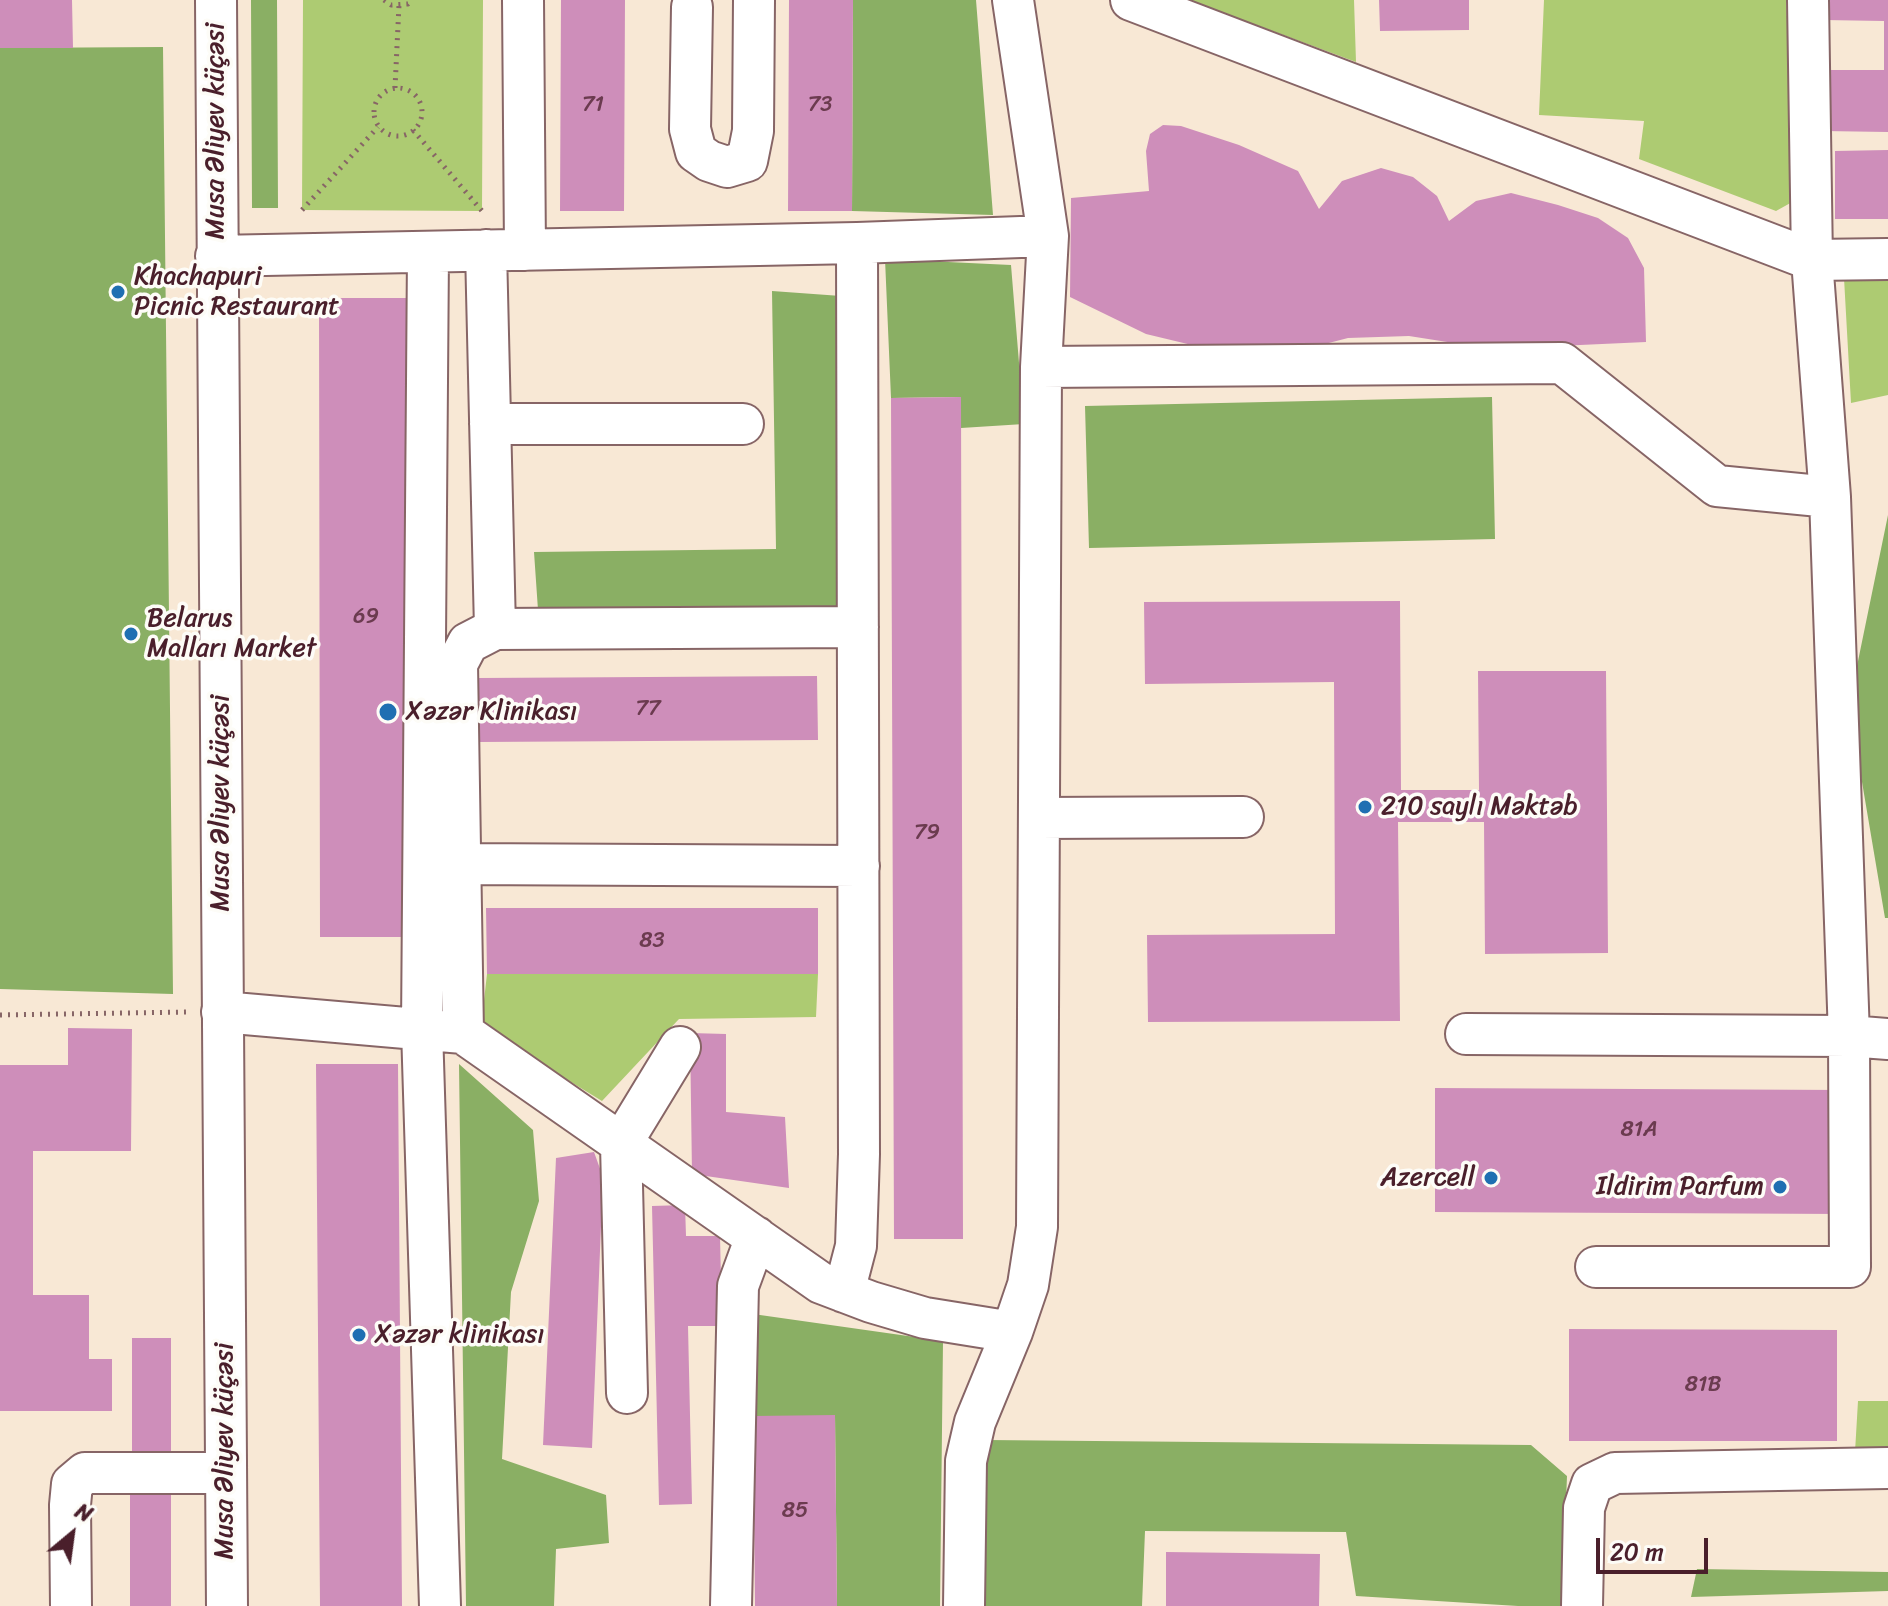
<!DOCTYPE html>
<html>
<head>
<meta charset="utf-8">
<style>
	body { margin:0 }
	#map { position:relative; width:1888px; height:1606px; overflow:hidden; background:#f8e8d5; font-family:Sriracha,sans-serif }
	canvas { display:block }
	.north { position:absolute; left:32px; top:1494px; width:80px; height:80px; -webkit-text-stroke:6px #fdfcf7; paint-order:stroke; rotate:29deg; font-size:22px; font-weight:700; line-height:32px; text-align:center; color:#4a1f2b }
	.north::after { content:''; display:block; margin:auto; width:28px; height:36px; background:#4a1f2b; clip-path:polygon(50% 0,100% 100%,50% 72%,0 100%) }
	.scale { position:absolute; left:1596px; top:1538px; width:112px; height:36px; box-sizing:border-box; border:4px solid #4a1f2b; border-top:0; padding-left:10px; font-size:24px; line-height:28px; white-space:nowrap; color:#4a1f2b; -webkit-text-stroke:6px #fdfcf7; paint-order:stroke }
</style>
</head>
<body>
<div id="map">
<canvas width="1888" height="1606"></canvas>
<div class="north">N</div>
<div class="scale">20 m</div>
</div>
<script>
const context = document.querySelector('canvas').getContext('2d');
context.lineJoin = 'round';
function paint(path, color) { context.fillStyle = color; context.fill(path, 'evenodd'); }
function trace(path, color, width, dash) { context.strokeStyle = color; context.lineWidth = width; context.lineCap = dash ? 'butt' : 'round'; context.setLineDash(dash || []); context.stroke(path); }
function drawText(font, color, halo, rows, align = 'center') {
  context.font = font + ' Sriracha,sans-serif'; context.lineWidth = 7; context.setLineDash([]); context.textBaseline = 'middle'; context.strokeStyle = halo; context.fillStyle = color; for (const [text, x, y, turn = 0] of rows) {
    context.save(); context.translate(x, y); context.rotate((+turn || 0) * Math.PI / 180); context.textAlign = isNaN(turn) ? turn : align; if (halo) context.strokeText(text, 0, 0); context.fillText(text, 0, 0); context.restore();
  }
}
paint(new Path2D(`
	M 303,0 L 483,0 L 482,211 L 302,210 Z
	M 1189,0 L 1354,0 L 1356,62 Z
	M 1544,0 L 1786,0 L 1797,183 L 1794,201 L 1776,211 L 1639,159 L 1644,121 L 1539,115 Z
	M 1888,277 L 1888,395 L 1851,403 L 1844,278 Z
	M 487,974 L 818,974 L 816,1017 L 679,1019 L 602,1101 L 481,1027 Z
	M 1858,1401 L 1888,1401 L 1888,1451 L 1855,1452 Z`), '#adcb72');
paint(new Path2D(`
	M 251,0 L 277,0 L 278,208 L 252,208 Z
	M 853,0 L 976,0 L 993,215 L 852,211 Z
	M 163,47 L 173,994 L 0,989 L 0,48 Z
	M 885,259 L 1011,265 L 1024,424 L 961,428 L 960,397 L 891,398 Z
	M 772,291 L 841,296 L 841,614 L 538,610 L 534,552 L 776,549 Z
	M 1492,397 L 1495,539 L 1089,548 L 1085,406 Z
	M 1888,515 L 1888,918 L 1885,918 L 1849,705 Z
	M 459,1064 L 533,1130 L 539,1201 L 511,1292 L 502,1459 L 606,1495 L 609,1543 L 556,1549 L 554,1606 L 466,1606 Z
	M 753,1314 L 943,1341 L 940,1606 L 837,1606 L 835,1416 L 753,1416 Z
	M 986,1440 L 1531,1445 L 1567,1476 L 1562,1606 L 1518,1606 L 1356,1596 L 1346,1532 L 1145,1531 L 1142,1606 L 984,1606 Z
	M 1697,1569 L 1888,1572 L 1888,1591 L 1691,1597 Z`), '#8aaf64');
paint(new Path2D(`
	M 0,0 L 72,0 L 73,48 L 0,48 Z
	M 561,0 L 625,0 L 624,211 L 560,211 Z
	M 789,0 L 853,0 L 852,211 L 788,211 Z
	M 1379,0 L 1469,0 L 1469,30 L 1380,31 Z
	M 1824,0 L 1888,0 L 1888,132 L 1823,131 L 1824,70 L 1884,70 L 1884,21 L 1824,20 Z
	M 1163,125 L 1181,126 L 1239,145 L 1298,171 L 1319,209 L 1342,181 L 1381,168 L 1413,177 L 1437,196 L 1449,221 L 1476,201 L 1511,193 L 1558,205 L 1598,218 L 1628,238 L 1644,268 L 1646,342 L 1492,349 L 1409,336 L 1348,338 L 1290,353 L 1221,352 L 1146,334 L 1070,297 L 1071,198 L 1149,191 L 1146,151 L 1150,134 Z
	M 1888,150 L 1888,219 L 1835,219 L 1835,151 Z
	M 319,298 L 412,298 L 412,937 L 320,937 Z
	M 961,397 L 963,1239 L 894,1239 L 891,398 Z
	M 1400,601 L 1401,790 L 1479,790 L 1478,671 L 1606,671 L 1608,953 L 1485,954 L 1484,822 L 1398,822 L 1400,1021 L 1148,1022 L 1147,935 L 1335,934 L 1334,682 L 1145,684 L 1144,602 Z
	M 817,676 L 818,740 L 479,742 L 479,678 Z
	M 486,908 L 818,908 L 818,974 L 487,974 Z
	M 68,1028 L 132,1029 L 131,1151 L 33,1151 L 33,1295 L 89,1295 L 89,1359 L 112,1359 L 112,1411 L 0,1411 L 0,1065 L 68,1065 Z
	M 690,1033 L 726,1034 L 726,1112 L 785,1117 L 789,1188 L 692,1174 Z
	M 316,1064 L 398,1064 L 402,1606 L 320,1606 Z
	M 1435,1088 L 1843,1090 L 1843,1214 L 1435,1212 Z
	M 594,1152 L 603,1177 L 592,1448 L 543,1445 L 556,1158 Z
	M 685,1205 L 686,1236 L 720,1236 L 722,1326 L 688,1326 L 692,1504 L 659,1505 L 652,1206 Z
	M 1569,1329 L 1837,1330 L 1837,1441 L 1569,1441 Z
	M 132,1338 L 171,1338 L 171,1457 L 132,1457 Z
	M 835,1415 L 837,1606 L 755,1606 L 753,1416 Z
	M 130,1491 L 171,1491 L 171,1606 L 130,1606 Z
	M 1166,1552 L 1320,1554 L 1319,1606 L 1166,1606 Z`), '#ce8eba');
const minor = new Path2D(`
	M 216,0 L 227,1606
	M 523,0 L 525,250
	M 1131,0 L 1812,260 L 1888,259
	M 692,7 L 690,129 L 696,152 L 709,161 L 727,167 L 747,161 L 753,131 L 754,0
	M 486,250 L 495,629
	M 428,252 L 422,1029 L 440,1606
	M 216,256 L 857,243 L 1048,236
	M 1041,367 L 1562,363 L 1717,486 L 1830,497
	M 490,424 L 743,424
	M 1039,818 L 1243,817
	M 460,864 L 859,866
	M 222,1012 L 463,1033 L 821,1283 L 871,1302 L 925,1318 L 1012,1332
	M 463,1033 L 457,664 L 468,643 L 495,629 L 858,627
	M 1466,1034 L 1849,1036 L 1888,1039
	M 1596,1267 L 1850,1267 L 1849,1036 L 1830,497 L 1812,260 L 1808,0
	M 844,1292 L 856,1246 L 859,1154 L 857,243
	M 627,1393 L 621,1144 L 680,1047
	M 71,1606 L 70,1505 L 72,1484 L 85,1473 L 226,1473
	M 731,1606 L 738,1286 L 756,1237
	M 964,1606 L 966,1461 L 975,1422 L 1012,1332 L 1028,1285 L 1037,1227 L 1041,367 L 1048,236 L 1013,0
	M 1582,1606 L 1584,1508 L 1592,1484 L 1615,1473 L 1888,1468`);
trace(minor, '#876566', 44);
trace(new Path2D(`
	M 384,0 L 391,5 L 408,4 L 412,0
	M 395,88 L 399,5
	M374 112a24 24 0 1 1 48 0a24 24 0 1 1-48 0Z
	M 413,130 L 482,211
	M 302,210 L 378,127
	M 0,1015 L 187,1012`), '#876566', 5, [2, 6]);
trace(minor, '#fff', 40);
for (const [x, y, r, color] of [
	[118,292,8,"#1f6fb2"],
	[131,634,8,"#1f6fb2"],
	[388,712,10,"#1f6fb2"],
	[1365,807,8,"#1f6fb2"],
	[1491,1178,8,"#1f6fb2"],
	[1780,1187,8,"#1f6fb2"],
	[359,1335,8,"#1f6fb2"]
]) { const dot = new Path2D(); dot.arc(x, y, r, 0, 2 * Math.PI); context.fillStyle = color; context.fill(dot); trace(dot, '#fdfcf7', 3); }
drawText('22px', '#6b3b4f', null, [
	["71",593,105],
	["73",820,105],
	["69",366,617],
	["77",648,709],
	["79",927,833],
	["83",652,941],
	["81A",1639,1130],
	["81B",1703,1385],
	["85",795,1511]
]);
drawText('26px', '#4a1f2b', '#fdfcf7', [
	["Musa Əliyev küçəsi",216,131,-90],
	["Musa Əliyev küçəsi",221,803,-90],
	["Musa Əliyev küçəsi",225,1451,-90]
]);
drawText('26px', '#4a1f2b', '#fdfcf7', [
	["Khachapuri",134,277],
	["Picnic Restaurant",134,307],
	["Belarus",147,619],
	["Malları Market",147,649],
	["Xəzər Klinikası",406,712],
	["210 saylı Məktəb",1381,807],
	["Azercell",1475,1178,"right"],
	["Ildirim Parfum",1764,1187,"right"],
	["Xəzər klinikası",375,1335]
], 'left');
</script>
</body>
</html>
